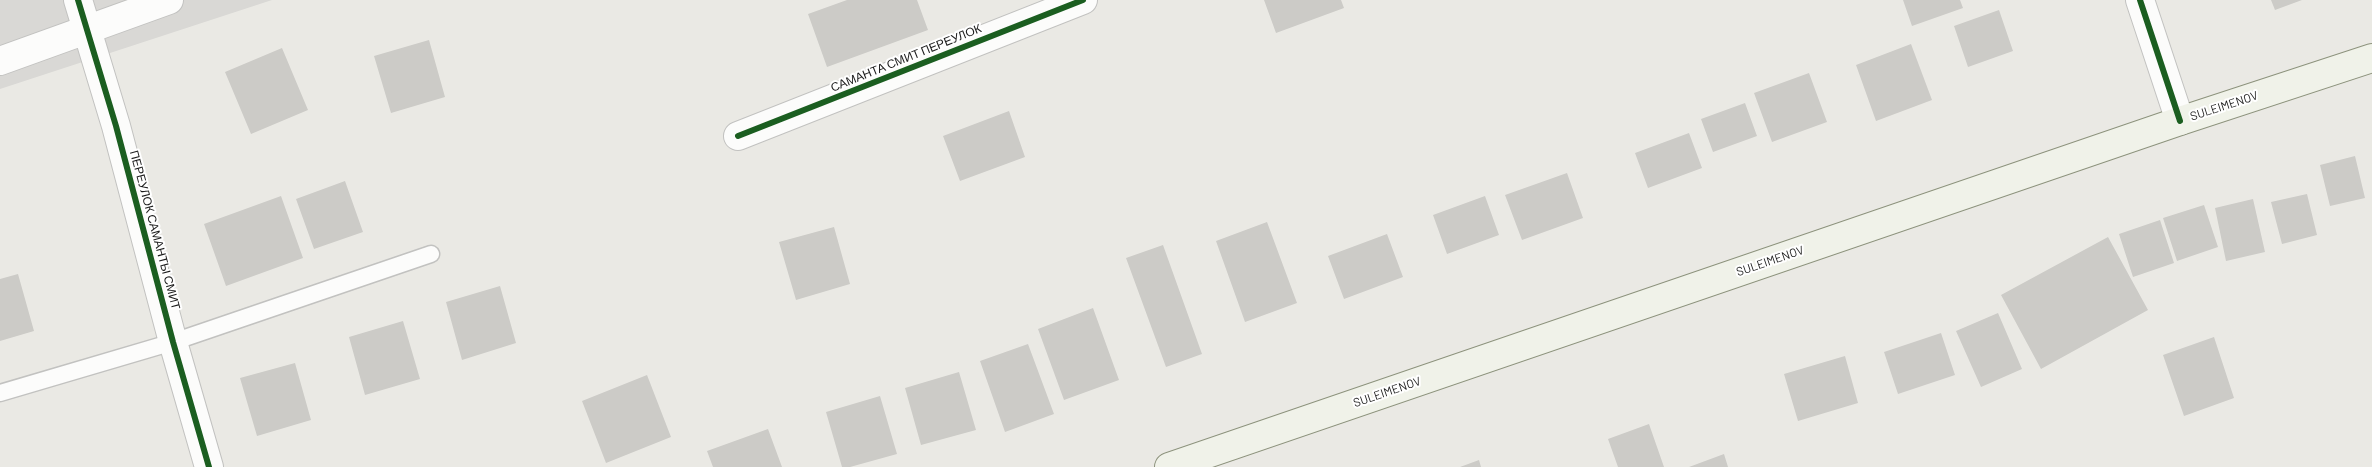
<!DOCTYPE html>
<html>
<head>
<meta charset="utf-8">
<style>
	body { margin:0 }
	canvas { display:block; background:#eae9e4 }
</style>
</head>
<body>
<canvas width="2372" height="467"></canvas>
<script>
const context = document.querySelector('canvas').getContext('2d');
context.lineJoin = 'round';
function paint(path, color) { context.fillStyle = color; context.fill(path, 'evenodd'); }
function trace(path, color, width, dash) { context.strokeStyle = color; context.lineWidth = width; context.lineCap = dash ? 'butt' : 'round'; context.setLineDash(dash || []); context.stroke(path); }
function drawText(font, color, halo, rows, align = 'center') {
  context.font = font + ' Barlow,sans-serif'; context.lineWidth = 4; context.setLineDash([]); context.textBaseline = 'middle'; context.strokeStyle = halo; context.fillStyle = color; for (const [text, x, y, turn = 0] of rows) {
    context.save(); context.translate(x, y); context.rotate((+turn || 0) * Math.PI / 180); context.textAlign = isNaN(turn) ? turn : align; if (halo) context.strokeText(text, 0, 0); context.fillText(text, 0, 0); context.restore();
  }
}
paint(new Path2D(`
	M 0,0 L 272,0 L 0,89 Z`), '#d9d8d5');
paint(new Path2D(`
	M 847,0 L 917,0 L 928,30 L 827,67 L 808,14 Z
	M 1264,0 L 1341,0 L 1344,8 L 1276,33 Z
	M 1903,0 L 1960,0 L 1963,8 L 1912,26 Z
	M 2271,0 L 2302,0 L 2275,10 Z
	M 1999,10 L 2013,51 L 1968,67 L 1954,26 Z
	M 429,40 L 445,97 L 391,113 L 374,56 Z
	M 1911,44 L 1932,100 L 1876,121 L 1856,65 Z
	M 282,48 L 308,110 L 251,134 L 225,72 Z
	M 1809,73 L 1827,122 L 1772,142 L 1754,93 Z
	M 1745,103 L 1757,136 L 1713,152 L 1701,119 Z
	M 1009,111 L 1025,157 L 960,181 L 943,136 Z
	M 1689,133 L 1702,168 L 1648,188 L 1635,153 Z
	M 2355,156 L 2365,198 L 2330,206 L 2320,165 Z
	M 1567,173 L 1583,218 L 1522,240 L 1505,195 Z
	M 345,181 L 363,232 L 314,249 L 296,199 Z
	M 2307,194 L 2317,235 L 2282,244 L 2271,202 Z
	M 281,196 L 303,258 L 226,286 L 204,224 Z
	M 1485,196 L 1499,235 L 1447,254 L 1433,215 Z
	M 2253,199 L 2265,252 L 2226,261 L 2215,208 Z
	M 2204,205 L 2218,247 L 2177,261 L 2163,218 Z
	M 2160,220 L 2174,263 L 2133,277 L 2119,234 Z
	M 1267,222 L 1297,303 L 1245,322 L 1216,241 Z
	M 834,227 L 850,284 L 796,300 L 779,242 Z
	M 1387,234 L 1403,277 L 1344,299 L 1328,256 Z
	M 2108,237 L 2148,310 L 2041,369 L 2001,295 Z
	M 1163,245 L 1202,354 L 1166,367 L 1126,258 Z
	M 18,274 L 34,331 L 0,341 L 0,279 Z
	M 500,286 L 516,343 L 462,360 L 446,302 Z
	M 1093,308 L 1119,380 L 1064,400 L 1038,329 Z
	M 1998,313 L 2022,369 L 1981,387 L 1956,331 Z
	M 403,321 L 420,379 L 365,395 L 349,337 Z
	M 1941,333 L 1955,375 L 1898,394 L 1884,352 Z
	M 2214,337 L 2234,398 L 2184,416 L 2163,355 Z
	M 1028,344 L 1054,414 L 1005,432 L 980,361 Z
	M 1845,356 L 1858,403 L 1798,421 L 1784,374 Z
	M 295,363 L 311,420 L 257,436 L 240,378 Z
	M 959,372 L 976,430 L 921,445 L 905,388 Z
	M 647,375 L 671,437 L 606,463 L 582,401 Z
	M 880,396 L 897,454 L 850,467 L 842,467 L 826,412 Z
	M 1649,424 L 1664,467 L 1618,467 L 1608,439 Z
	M 768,429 L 782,467 L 713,467 L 707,451 Z
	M 1724,454 L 1728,467 L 1689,467 Z
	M 1479,460 L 1481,467 L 1460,467 Z`), '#cccbc7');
const service = new Path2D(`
	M 0,393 L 173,342 L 431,254`);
const minor = new Path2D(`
	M 78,0 L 116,126 L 173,342 L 209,467
	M 2140,0 L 2180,121
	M 0,61 L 169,0
	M 738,136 L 1083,0`);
const secondary = new Path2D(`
	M 1169,467 L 2180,121 L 2372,58`);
trace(service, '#c2c2c0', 19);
trace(minor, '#c2c2c0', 30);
trace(secondary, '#8d937d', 30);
trace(service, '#fcfcfb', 16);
trace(minor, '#fcfcfb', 28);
trace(secondary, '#f0f2e9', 28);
trace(new Path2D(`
	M 78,0 L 116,126 L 173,342 L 209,467
	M 2140,0 L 2180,121
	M 738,136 L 1083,0`), '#1b5e20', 6);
drawText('12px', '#1b1b1b', '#fff', [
	["САМАНТА СМИТ ПЕРЕУЛОК",906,58,-22],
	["SULEIMENOV",2224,106,-18],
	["ПЕРЕУЛОК САМАНТЫ СМИТ",155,230,75],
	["SULEIMENOV",1770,261,-19],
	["SULEIMENOV",1387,392,-19]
]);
</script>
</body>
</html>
